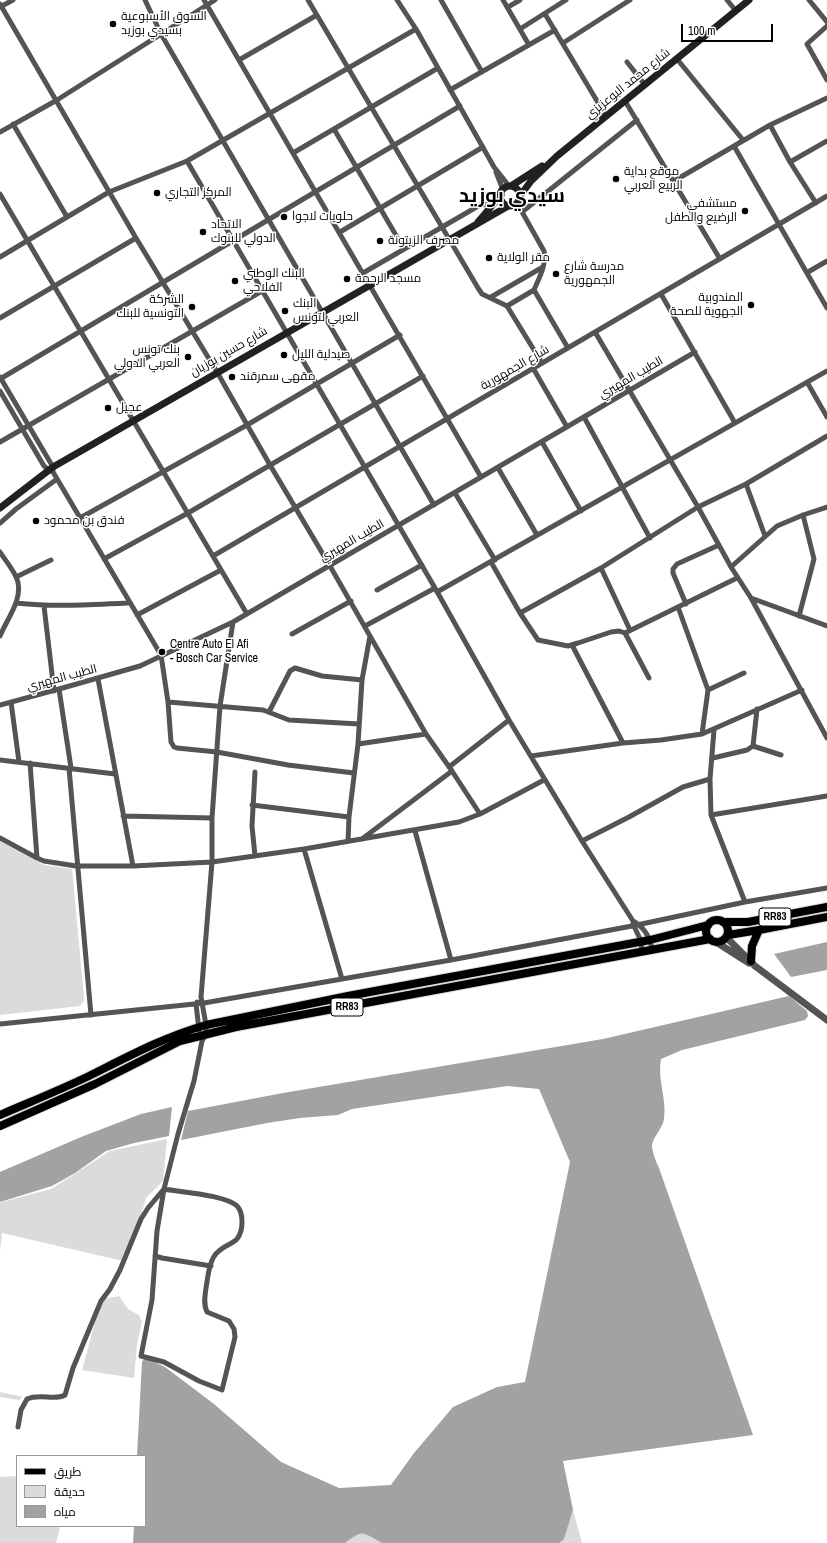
<!DOCTYPE html>
<html>
<head>
<meta charset="utf-8">
<style>
	body { margin:0 }
	#map { position:relative; width:827px; height:1543px; overflow:hidden; background:#fff; font-family:"Archivo Narrow",Cairo,sans-serif }
	canvas { display:block }
	.legend { position:absolute; left:16px; top:1455px; width:130px; height:72px; box-sizing:border-box; background:#fff; border:1px solid #999; margin:0; padding:5px 7px; list-style:none; font-size:12px; color:#000 }
	.legend li { display:flex; align-items:center; gap:8px; height:20px }
	.legend b { width:20px; border:1px solid #999 }
	.scale { position:absolute; left:681px; top:24px; width:92px; height:18px; box-sizing:border-box; border:2px solid #000; border-top:0; padding-left:5px; font-size:12px; line-height:14px; white-space:nowrap; color:#000; -webkit-text-stroke:3px #fff; paint-order:stroke }
</style>
</head>
<body>
<div id="map">
<canvas width="827" height="1543"></canvas>
<ul class="legend">
<li><b style="height:5px;background:#000"></b>طريق</li>
<li><b style="height:11px;background:#dbdbdb"></b>حديقة</li>
<li><b style="height:11px;background:#a2a2a2"></b>مياه</li>
</ul>
<div class="scale">100 m</div>
</div>
<script>
const context = document.querySelector('canvas').getContext('2d');
context.lineJoin = 'round';
function paint(path, color) { context.fillStyle = color; context.fill(path, 'evenodd'); }
function trace(path, color, width, dash) { context.strokeStyle = color; context.lineWidth = width; context.lineCap = dash ? 'butt' : 'round'; context.setLineDash(dash || []); context.stroke(path); }
function drawText(font, color, halo, rows, align = 'center') {
  context.font = font + ' "Archivo Narrow",Cairo,sans-serif'; context.lineWidth = 3; context.setLineDash([]); context.textBaseline = 'middle'; context.strokeStyle = halo; context.fillStyle = color; for (const [text, x, y, turn = 0] of rows) {
    context.save(); context.translate(x, y); context.rotate((+turn || 0) * Math.PI / 180); context.textAlign = isNaN(turn) ? turn : align; if (halo) context.strokeText(text, 0, 0); context.fillText(text, 0, 0); context.restore();
  }
}
paint(new Path2D(`
	M 0,841 L 44,865 L 72,869 L 84,997 L 84,1001 L 80,1006 L 0,1015 Z
	M 167,1139 L 163,1181 L 146,1198 L 141,1215 L 123,1261 L 2,1233 L 0,1252 L 0,1203 L 2,1202 L 51,1189 L 110,1151 Z
	M 119,1296 L 128,1309 L 139,1315 L 142,1322 L 137,1344 L 134,1378 L 82,1370 L 96,1318 L 103,1299 Z
	M 0,1392 L 23,1397 L 19,1400 L 0,1397 Z
	M 17,1476 L 17,1526 L 56,1526 L 60,1528 L 56,1543 L 0,1543 L 0,1477 Z
	M 573,1510 L 582,1543 L 559,1543 L 564,1539 Z
	M 358,1533 L 364,1533 L 383,1543 L 345,1543 Z`), '#dbdbdb');
paint(new Path2D(`
	M 827,942 L 827,970 L 791,977 L 774,954 Z
	M 789,996 L 807,1011 L 808,1016 L 805,1020 L 682,1050 L 661,1059 C 657,1079 667,1099 664,1119 C 663,1128 651,1139 652,1147 C 653,1154 656,1162 659,1168 L 753,1435 L 563,1461 L 573,1510 L 564,1539 L 559,1543 L 382,1543 C 361,1532 364,1529 345,1543 L 133,1543 L 134,1526 L 145,1526 L 145,1456 L 137,1456 L 142,1362 L 144,1359 L 148,1359 L 165,1367 L 214,1404 L 281,1462 L 339,1488 L 391,1485 L 414,1453 L 453,1407 L 497,1387 L 525,1382 L 570,1162 L 539,1089 L 507,1086 L 352,1109 L 338,1115 L 300,1118 L 267,1123 L 181,1140 L 188,1111 L 283,1093 L 603,1039 Z
	M 172,1107 L 169,1136 L 134,1143 L 106,1151 L 75,1173 L 52,1186 L 0,1202 L 0,1172 L 81,1137 L 141,1114 Z`), '#a2a2a2');
const primary = new Path2D(`
	M706 931a11 11 0 1 1 22 0a11 11 0 1 1-22 0Z
	M 723,922 L 748,922 L 827,907
	M 728,935 L 759,930 L 827,917
	M 751,961 L 752,946 L 759,930
	M 0,1115 C 30,1102 60,1090 89,1076 C 129,1056 164,1037 206,1025 L 348,996 L 650,940 L 708,925
	M 0,1126 L 95,1084 L 180,1041 L 236,1027 L 710,939`);
trace(primary, '#dbdbdb', 10);
trace(new Path2D(`
	M 145,0 L 161,34 L 434,505
	M 204,0 L 481,477
	M 308,0 L 478,288 L 482,294 L 507,306 L 542,363
	M 397,0 L 416,29 L 494,167 L 509,186
	M 441,0 L 482,72
	M 503,0 L 529,45
	M 727,0 L 736,11
	M 809,0 L 827,22
	M 0,4 L 136,238 L 217,372 L 270,465 L 330,566 L 426,734 L 452,771 L 480,814
	M 0,7 L 13,0
	M 508,7 L 520,0
	M 545,14 L 606,116
	M 827,26 L 807,44 L 827,80
	M 520,29 L 566,0
	M 563,43 L 630,0
	M 677,59 L 743,140
	M 239,60 L 317,15
	M 627,62 L 645,85
	M 450,90 L 555,30
	M 625,101 L 720,259
	M 13,124 L 67,217
	M 770,125 L 790,162 L 816,203
	M 334,129 L 404,249
	M 0,132 L 57,100 L 215,0
	M 734,146 L 827,308
	M 293,153 L 438,68
	M 187,161 L 435,588 L 509,720 L 582,841 L 633,921 C 644,927 650,938 652,949
	M 790,162 L 827,141
	M 496,172 L 503,190
	M 674,181 L 770,125 L 827,98
	M 0,194 L 247,614
	M 517,203 L 544,251 C 547,264 539,278 534,290 L 568,348
	M 522,212 L 637,120
	M 340,232 L 483,147
	M 0,257 L 109,192 L 187,161 L 416,29
	M 808,272 L 827,261
	M 363,273 L 480,205 L 494,204
	M 661,294 L 735,423
	M 491,297 L 543,267
	M 507,306 L 534,290
	M 0,318 L 136,238
	M 595,332 L 698,507 L 731,567 L 751,598 L 827,738
	M 533,368 L 567,427
	M 0,377 L 53,467 L 53,472 L 161,655 L 168,702 L 171,742 L 174,747 L 177,748 L 217,752 L 288,765 L 354,773
	M 0,379 L 460,106
	M 807,382 L 827,417
	M 0,391 L 44,466 L 50,471
	M 584,417 L 650,538
	M 0,442 L 262,291
	M 542,442 L 581,511
	M 498,468 L 537,535
	M 746,484 L 765,536
	M 455,493 L 495,560
	M 80,518 L 247,425 L 400,335
	M 0,523 L 16,509 L 57,479
	M 0,552 C 5,560 13,569 17,579 C 24,598 7,619 0,636
	M 213,556 L 827,196
	M 104,559 L 188,513 L 423,376
	M 491,562 L 520,613 L 538,640 L 568,646 L 578,643 L 611,632 L 619,631 L 625,633 L 737,578
	M 731,567 L 777,526 L 803,515 L 827,507
	M 601,568 L 630,630
	M 16,577 L 51,560
	M 377,590 L 422,565
	M 437,592 L 827,371
	M 751,598 L 827,626
	M 16,603 C 54,607 91,605 130,603
	M 686,604 L 673,573 L 673,569 L 677,564 L 719,545
	M 44,606 L 54,691
	M 678,607 L 708,690 L 702,734
	M 520,613 L 601,568 L 698,507 L 746,484 L 827,436
	M 137,615 L 221,570
	M 799,616 L 814,559 L 803,515
	M 365,626 L 435,588
	M 625,633 L 649,678
	M 292,634 L 351,601
	M 572,645 L 623,743
	M 98,679 L 133,866
	M 59,689 L 71,768
	M 708,690 L 744,673
	M 11,702 L 19,762
	M 168,702 L 263,710 L 289,720 L 359,724
	M 0,705 L 59,689 L 140,666 L 233,622 L 695,352
	M 269,712 L 290,671 L 295,668 L 322,676 L 362,680
	M 714,730 L 710,779 L 711,815 L 827,796
	M 358,744 L 426,734
	M 753,746 L 781,755
	M 531,756 L 623,743 L 661,740 L 702,734 L 802,690
	M 713,758 L 747,750 L 753,746 L 757,709
	M 0,760 L 115,774
	M 30,763 L 37,858
	M 449,767 L 509,720
	M 69,768 L 91,1015
	M 252,805 L 349,817
	M 711,815 L 745,902
	M 123,816 L 212,818
	M 415,831 L 451,960
	M 0,838 L 37,858 L 44,861 L 76,866 L 133,866 L 212,862 L 304,849 L 459,822 L 480,814 L 544,780
	M 362,839 L 452,771
	M 348,841 L 349,817 L 358,744 L 362,680 L 370,636
	M 582,841 L 629,817 L 683,787 L 710,779
	M 304,849 L 342,979
	M 255,856 L 252,826 L 255,772
	M 633,924 L 641,941 L 642,951
	M 197,1002 L 196,1004 L 199,1030
	M 0,1024 L 204,1003 L 451,960 L 632,926 L 745,902 L 827,888
	M 155,1256 L 162,1258 L 211,1266
	M 18,1427 L 21,1410 L 27,1399 C 40,1393 55,1401 65,1395 L 73,1368 L 101,1301 L 110,1289 L 120,1270 L 141,1219 L 148,1208 L 164,1189 C 180,1192 228,1195 238,1207 C 241,1211 242,1217 242,1222 C 242,1228 241,1234 237,1239 C 232,1244 224,1246 219,1251 C 209,1258 208,1277 206,1288 C 205,1296 203,1304 207,1312 L 229,1321 L 234,1329 L 235,1337 L 222,1390 L 199,1381 L 164,1362 L 141,1356 L 152,1300 L 157,1231 L 164,1189 L 178,1134 L 194,1081 L 202,1041 L 206,1034 L 206,1025 L 201,997 L 212,862 L 212,818 L 220,706 L 233,622`), '#545454', 5);
trace(new Path2D(`
	M 726,937 L 755,966 L 827,1020
	M 716,942 L 749,963`), '#545454', 7);
trace(new Path2D(`
	M 511,186 L 542,166
	M500 196a10 10 0 1 1 20 0a10 10 0 1 1-20 0Z
	M 520,196 L 531,181 L 557,156 L 749,0
	M 478,222 L 501,195
	M 0,508 L 53,467 L 510,205`), '#212121', 7);
trace(primary, '#000', 8);
for (const [x, y, r, color] of [
	[113,24,4,"#000"],
	[616,179,4,"#000"],
	[157,193,4,"#000"],
	[745,211,4,"#000"],
	[284,217,4,"#000"],
	[203,232,4,"#000"],
	[380,241,4,"#000"],
	[489,258,4,"#000"],
	[556,274,4,"#000"],
	[347,279,4,"#000"],
	[235,281,4,"#000"],
	[751,305,4,"#000"],
	[192,307,4,"#000"],
	[285,311,4,"#000"],
	[284,355,4,"#000"],
	[188,357,4,"#000"],
	[232,377,4,"#000"],
	[108,408,4,"#000"],
	[36,521,4,"#000"],
	[162,652,4,"#000"]
]) { const dot = new Path2D(); dot.arc(x, y, r, 0, 2 * Math.PI); context.fillStyle = color; context.fill(dot); trace(dot, '#fff', 1.5); }
for (const [x, y, w] of [
	[775,917,32],
	[347,1007,32]
]) { const box = new Path2D(); box.roundRect(x - w / 2, y - 9, w, 18, 3); context.fillStyle = '#fff'; context.fill(box); trace(box, '#000', 1); }
drawText('bold 11px', '#000', null, [
	["RR83",775,917],
	["RR83",347,1007]
]);
drawText('12px', '#000', '#fff', [
	["السوق الأسبوعية",121,17],
	["بسيدي بوزيد",121,31],
	["موقع بداية",624,172],
	["الربيع العربي",624,186],
	["المركز التجاري",165,193],
	["مستشفى",737,204,"right"],
	["الرضيع والطفل",737,218,"right"],
	["حلويات لاجوا",292,217],
	["الاتحاد",211,225],
	["الدولي للبنوك",211,239],
	["مصرف الزيتونة",388,241],
	["مقر الولاية",497,258],
	["مدرسة شارع",564,267],
	["الجمهورية",564,281],
	["البنك الوطني",243,274],
	["الفلاحي",243,288],
	["مسجد الرحمة",355,279],
	["المندوبية",743,298,"right"],
	["الجهوية للصحة",743,312,"right"],
	["الشركة",184,300,"right"],
	["التونسية للبنك",184,314,"right"],
	["البنك",293,304],
	["العربي لتونس",293,318],
	["بنك تونس",180,350,"right"],
	["العربي الدولي",180,364,"right"],
	["صيدلية الليل",292,355],
	["مقهى سمرقند",240,377],
	["عجيل",116,408],
	["فندق بن محمود",44,521],
	["Centre Auto El Afi",170,645],
	["- Bosch Car Service",170,659]
], 'left');
drawText('12px', '#000', '#fff', [
	["شارع محمد البوعزيزي",628,84,-39],
	["شارع حسين بوزيان",229,352,-30],
	["شارع الجمهورية",515,368,-30],
	["الطيب المهيري",631,378,-30],
	["الطيب المهيري",352,541,-30],
	["الطيب المهيري",62,678,-15]
]);
drawText('bold 20px', '#000', '#fff', [
	["سيدي بوزيد",512,197]
]);
</script>
</body>
</html>
